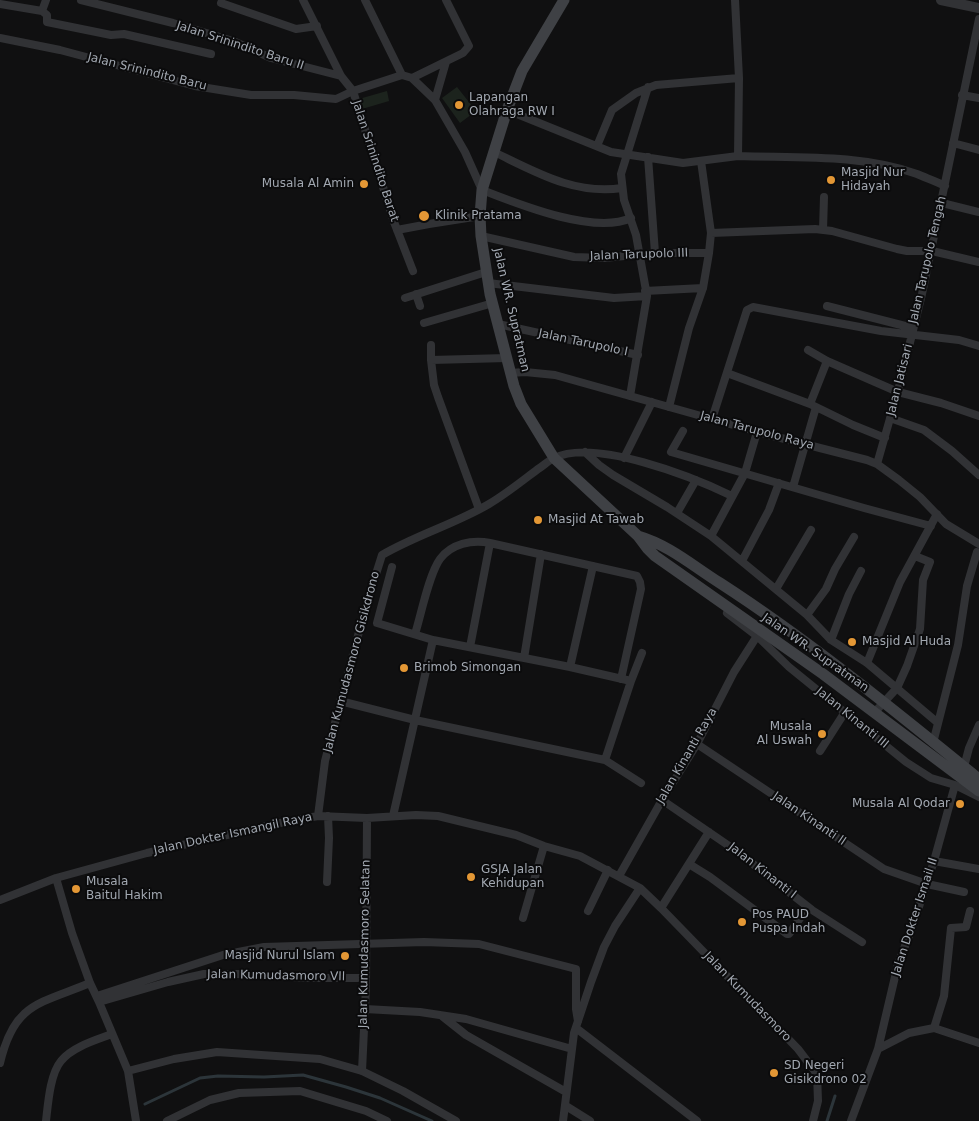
<!DOCTYPE html>
<html>
<head>
<meta charset="utf-8">
<style>
	body { margin:0 }
	canvas { display:block; background:#101011 }
</style>
</head>
<body>
<canvas width="979" height="1121"></canvas>
<script>
const context = document.querySelector('canvas').getContext('2d');
context.lineJoin = 'round';
function paint(path, color) { context.fillStyle = color; context.fill(path, 'evenodd'); }
function trace(path, color, width, dash) { context.strokeStyle = color; context.lineWidth = width; context.lineCap = dash ? 'butt' : 'round'; context.setLineDash(dash || []); context.stroke(path); }
function drawText(font, color, halo, rows, align = 'center') {
  context.font = font + ' "DejaVu Sans",sans-serif'; context.lineWidth = 4; context.setLineDash([]); context.textBaseline = 'middle'; context.strokeStyle = halo; context.fillStyle = color; for (const [text, x, y, turn = 0] of rows) {
    context.save(); context.translate(x, y); context.rotate((+turn || 0) * Math.PI / 180); context.textAlign = isNaN(turn) ? turn : align; if (halo) context.strokeText(text, 0, 0); context.fillText(text, 0, 0); context.restore();
  }
}
paint(new Path2D(`
	M 457,87 L 476,111 L 460,123 L 442,98 Z
	M 387,91 L 389,101 L 362,109 L 359,99 Z`), '#1c231d');
trace(new Path2D(`
	M 145,1104 L 200,1078 L 218,1076 L 264,1077 L 303,1075 L 346,1087 L 380,1098 L 432,1121
	M 827,1121 L 835,1096`), '#2c353a', 3);
trace(new Path2D(`
	M 81,0 L 173,23 L 233,41 L 271,58 L 341,76
	M 303,0 L 341,76 L 353,91 L 394,222 L 413,271
	M 365,0 L 402,75
	M 735,0 L 739,78 L 738,156 C 798,158 860,154 917,174 C 926,178 936,181 945,186
	M 221,3 L 296,29 L 317,26
	M 0,4 L 42,11 L 47,15 L 47,22 L 111,35 L 124,34 L 211,54
	M 42,11 L 46,0
	M 0,38 L 60,50 L 195,86 L 251,95 L 294,95 L 336,99 L 353,91 L 402,75 L 412,78 L 463,53 L 469,46 L 446,0
	M 412,78 L 435,100 L 465,152 L 482,190 C 518,204 594,235 631,218
	M 962,95 L 979,98
	M 435,100 L 446,62
	M 507,110 L 611,152 L 683,163 L 738,156
	M 953,143 L 979,150
	M 597,146 L 612,110 L 636,93 L 656,85 L 739,78
	M 494,152 C 536,172 574,195 622,188
	M 648,157 L 655,253
	M 942,203 L 979,212
	M 397,230 L 429,224 L 480,216
	M 823,230 L 824,197
	M 711,233 L 815,229 L 832,231 L 897,249 L 907,251 L 932,251 L 979,262
	M 481,236 L 574,257 L 604,258 L 655,253 L 709,253
	M 488,283 L 614,298 L 647,296
	M 645,291 L 703,288
	M 416,294 L 420,306
	M 405,298 L 486,272
	M 827,306 L 913,328
	M 424,323 L 493,303
	M 498,324 L 638,355
	M 808,350 L 827,361 L 898,392 L 941,403 L 979,416
	M 431,360 L 431,345
	M 510,373 L 525,372 L 555,375 L 769,435 L 867,460 L 877,464 L 899,480 L 920,497 L 946,524 L 979,544
	M 727,373 L 810,404 L 853,425 L 885,438
	M 630,396 L 647,296 L 636,235 L 624,200 L 621,174 L 648,87
	M 810,404 L 827,361
	M 669,407 L 689,328 L 703,288 L 709,253 L 711,233 L 701,161
	M 890,418 L 924,430 L 952,451 L 979,475
	M 712,419 L 747,310 L 753,307 L 881,331 L 959,340 L 979,346
	M 683,431 L 671,452 L 864,508 L 931,526
	M 585,452 L 599,465 L 613,475 L 667,507 L 711,536 L 807,615 L 831,640 L 867,663 L 938,723
	M 624,458 L 652,402
	M 877,464 L 899,387 L 922,294 L 979,19
	M 793,487 L 816,407
	M 479,509 L 438,397 L 434,385 L 431,360 L 507,358
	M 677,513 L 696,480
	M 711,536 L 745,473 L 757,432
	M 742,561 L 769,510 L 779,483
	M 392,567 L 377,623 L 433,640 L 570,667 L 631,681 L 605,760
	M 776,589 L 811,530
	M 727,613 L 757,636 L 789,667 L 906,762 L 931,778 L 955,785 L 979,797
	M 807,615 L 826,589 L 835,569 L 854,537
	M 415,634 C 421,615 429,574 440,559 C 451,544 472,539 490,543 L 637,576 L 640,582 L 641,589 L 621,679
	M 831,640 L 849,594 L 861,571
	M 470,647 L 490,543
	M 524,658 L 541,554
	M 867,663 L 900,582 L 937,514
	M 570,667 L 593,566
	M 631,681 L 642,653
	M 340,701 L 415,720 L 605,760 L 641,783
	M 874,713 L 897,688 L 907,666 L 920,629 L 923,580 L 930,562 L 915,556
	M 933,743 L 958,645 L 967,586 L 977,552
	M 697,744 L 884,869 L 927,884 L 964,892
	M 820,751 L 845,712
	M 964,767 L 969,748 L 979,725
	M 662,800 L 735,850 L 812,910 L 862,942
	M 318,816 L 325,761 L 365,609 L 382,555 C 416,535 455,524 489,504 C 506,494 522,481 538,469 C 543,466 548,461 554,458 C 595,438 693,477 732,496
	M 393,816 L 433,640
	M 934,861 L 979,869
	M 689,864 L 710,877 L 787,934 L 789,934 L 808,907
	M 619,876 L 662,800 L 697,744 L 734,672 L 757,636
	M 56,878 L 72,933 L 90,983 L 99,1002 L 128,1071 L 136,1121
	M 327,882 L 329,838 L 328,816
	M 0,900 L 56,878 L 147,853 L 280,823 L 318,816 L 367,818 L 416,815 L 438,816 L 516,835 L 544,846 L 580,856 L 640,888 L 661,908 L 798,1049 L 817,1074 L 818,1101 L 813,1121
	M 661,908 L 709,832
	M 588,911 L 608,870
	M 523,918 L 544,846
	M 97,996 L 223,955 L 264,947 L 424,942 L 479,944 L 576,969 L 576,1009 L 578,1021
	M 99,1002 L 168,982 L 204,974 L 237,974 L 309,978 L 365,978
	M 365,1009 L 420,1012 L 466,1019 L 572,1049
	M 442,1016 L 466,1035 L 566,1092
	M 576,1028 L 697,1121
	M 934,1028 L 944,996 L 951,928 L 966,927 L 970,911
	M 878,1049 L 909,1033 L 934,1028 L 979,1043
	M 0,1063 C 14,1003 39,1004 90,983
	M 128,1071 L 174,1059 L 217,1052 L 320,1059 L 362,1071 L 403,1091 L 456,1121
	M 362,1071 L 366,987 L 367,818
	M 566,1106 L 590,1121
	M 46,1121 C 48,1104 50,1074 61,1061 C 72,1047 96,1040 112,1034
	M 167,1121 L 210,1100 L 239,1093 L 300,1091 L 366,1111 L 387,1121
	M 563,1121 L 574,1033 L 591,982 L 604,947 L 615,926 L 640,888
	M 851,1121 L 878,1049 L 898,964 L 912,928 L 934,861 L 955,785`), '#313235', 8);
trace(new Path2D(`
	M 941,0 L 979,8`), '#313235', 10);
trace(new Path2D(`
	M 564,0 L 522,71 L 507,110 L 482,190 L 480,216 L 481,236 L 490,294 L 514,386 L 521,404 L 554,458 L 638,536 L 647,548 L 655,556 L 823,674 L 979,791
	M 638,536 C 669,545 693,566 720,583 C 811,642 895,711 979,779`), '#3f4145', 11);
for (const [x, y, r, color] of [
	[459,105,5,"#e39735"],
	[831,180,5,"#e39735"],
	[364,184,5,"#e39735"],
	[424,216,6,"#e39735"],
	[538,520,5,"#e39735"],
	[852,642,5,"#e39735"],
	[404,668,5,"#e39735"],
	[822,734,5,"#e39735"],
	[960,804,5,"#e39735"],
	[471,877,5,"#e39735"],
	[76,889,5,"#e39735"],
	[742,922,5,"#e39735"],
	[345,956,5,"#e39735"],
	[774,1073,5,"#e39735"]
]) { const dot = new Path2D(); dot.arc(x, y, r, 0, 2 * Math.PI); context.fillStyle = color; context.fill(dot); trace(dot, '#0b0b0c', 2); }
drawText('12px', '#a2a8b1', '#0b0b0c', [
	["Jalan Srinindito Baru II",240,46,18],
	["Jalan Srinindito Baru",147,72,14],
	["Jalan Srinindito Barat",375,161,72],
	["Jalan Tarupolo III",639,255,-2],
	["Jalan Tarupolo Tengah",928,260,-77],
	["Jalan WR. Supratman",511,310,77],
	["Jalan Tarupolo I",583,343,12],
	["Jalan Jatisari",900,380,-76],
	["Jalan Tarupolo Raya",757,431,15],
	["Jalan WR. Supratman",815,653,35],
	["Jalan Kumudasmoro Gisikdrono",352,662,-75],
	["Jalan Kinanti III",852,718,39],
	["Jalan Kinanti Raya",687,756,-60],
	["Jalan Kinanti II",809,819,34],
	["Jalan Dokter Ismangil Raya",233,834,-12],
	["Jalan Kinanti I",762,871,38],
	["Jalan Dokter Ismail II",915,917,-72],
	["Jalan Kumudasmoro Selatan",365,944,-89],
	["Jalan Kumudasmoro Vll",276,976,1],
	["Jalan Kumudasmoro",747,997,46]
]);
drawText('12px', '#a2a8b1', '#0b0b0c', [
	["Lapangan",469,98],
	["Olahraga RW I",469,112],
	["Masjid Nur",841,173],
	["Hidayah",841,187],
	["Musala Al Amin",354,184,"right"],
	["Klinik Pratama",435,216],
	["Masjid At Tawab",548,520],
	["Masjid Al Huda",862,642],
	["Brimob Simongan",414,668],
	["Musala",812,727,"right"],
	["Al Uswah",812,741,"right"],
	["Musala Al Qodar",950,804,"right"],
	["GSJA Jalan",481,870],
	["Kehidupan",481,884],
	["Musala",86,882],
	["Baitul Hakim",86,896],
	["Pos PAUD",752,915],
	["Puspa Indah",752,929],
	["Masjid Nurul Islam",335,956,"right"],
	["SD Negeri",784,1066],
	["Gisikdrono 02",784,1080]
], 'left');
</script>
</body>
</html>
